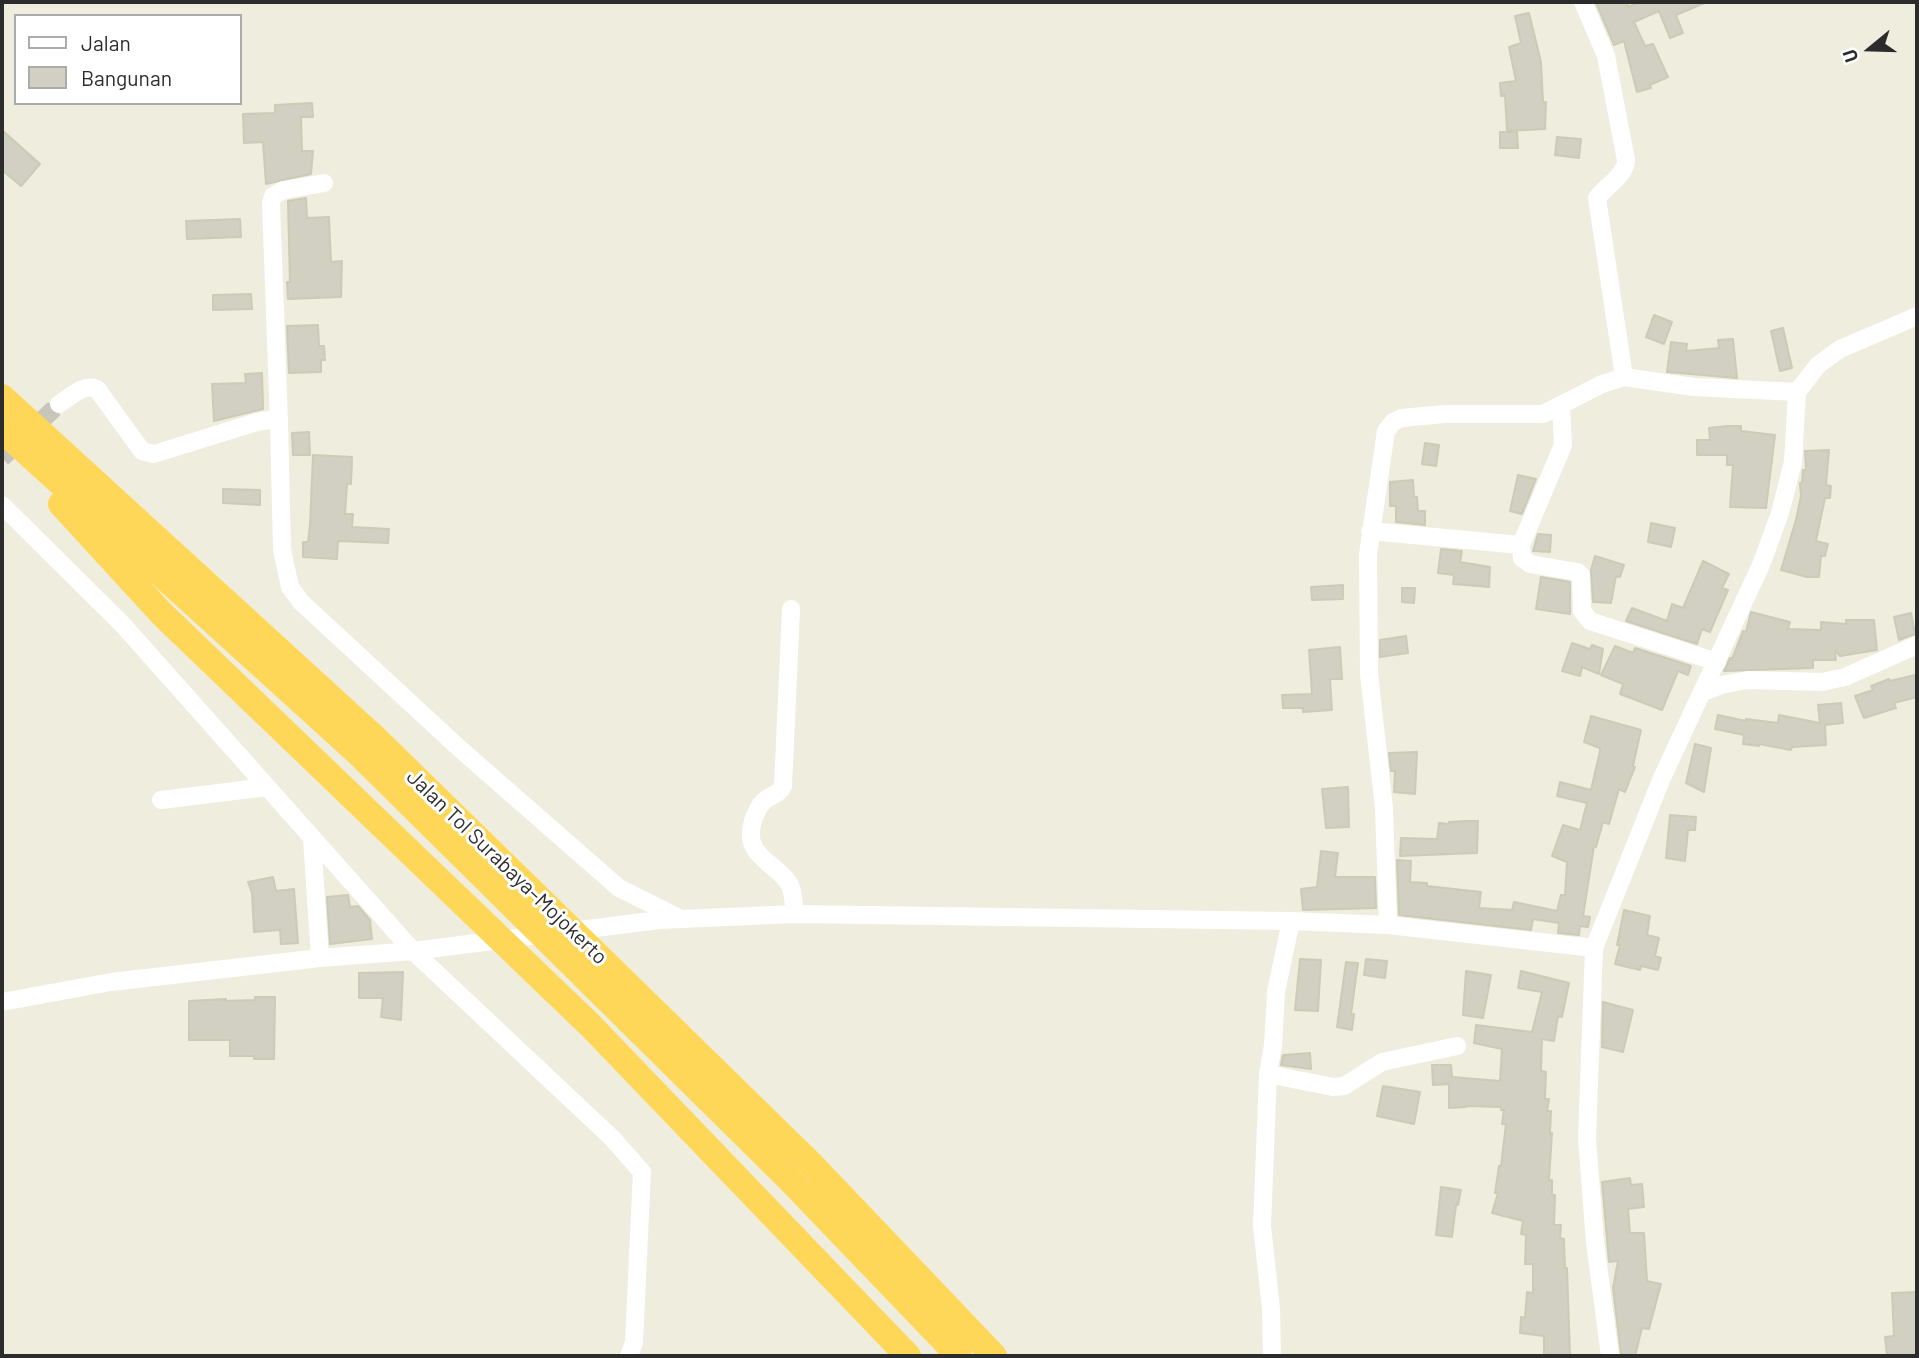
<!DOCTYPE html>
<html>
<head>
<meta charset="utf-8">
<style>
	body { margin:0 }
	#map { position:relative; width:1919px; height:1358px; overflow:hidden; background:#efeddd; font-family:Barlow,sans-serif }
	canvas { display:block }
	.frame { position:absolute; inset:0; border:4px solid #2c2c2c; pointer-events:none }
	.legend { position:absolute; left:14px; top:14px; width:228px; height:91px; box-sizing:border-box; background:#fff; border:2px solid #ababab; margin:0; padding:9px 12px; list-style:none; font-size:21px; color:#2c2c2c }
	.legend li { display:flex; align-items:center; gap:14px; height:35px }
	.legend b { width:35px; border:2px solid #ababab }
	.north { position:absolute; left:1835px; top:14px; width:70px; height:70px; -webkit-text-stroke:5px #fff; paint-order:stroke; rotate:251deg; font-size:19px; font-weight:700; line-height:28px; text-align:center; color:#2c2c2c }
	.north::after { content:''; display:block; margin:auto; width:24px; height:32px; background:#2c2c2c; clip-path:polygon(50% 0,100% 100%,50% 72%,0 100%) }
</style>
</head>
<body>
<div id="map">
<canvas width="1919" height="1358"></canvas>
<div class="frame"></div>
<ul class="legend">
<li><b style="height:9px;background:#fff"></b>Jalan</li>
<li><b style="height:19px;background:#d1d0c2"></b>Bangunan</li>
</ul>
<div class="north">U</div>
</div>
<script>
const context = document.querySelector('canvas').getContext('2d');
context.lineJoin = 'round';
function paint(path, color) { context.fillStyle = color; context.fill(path, 'evenodd'); }
function trace(path, color, width, dash) { context.strokeStyle = color; context.lineWidth = width; context.lineCap = dash ? 'butt' : 'round'; context.setLineDash(dash || []); context.stroke(path); }
function drawText(font, color, halo, rows, align = 'center') {
  context.font = font + ' Barlow,sans-serif'; context.lineWidth = 6; context.setLineDash([]); context.textBaseline = 'middle'; context.strokeStyle = halo; context.fillStyle = color; for (const [text, x, y, turn = 0] of rows) {
    context.save(); context.translate(x, y); context.rotate((+turn || 0) * Math.PI / 180); context.textAlign = isNaN(turn) ? turn : align; if (halo) context.strokeText(text, 0, 0); context.fillText(text, 0, 0); context.restore();
  }
}
const building = new Path2D(`
	M 1604,2 L 1627,2 L 1628,7 L 1640,2 L 1707,2 L 1676,15 L 1683,33 L 1670,38 L 1659,11 L 1634,22 L 1645,46 L 1653,44 L 1668,77 L 1650,85 L 1651,88 L 1637,92 L 1624,41 L 1614,45 L 1597,5 L 1596,3 Z
	M 1529,13 L 1541,62 L 1543,102 L 1546,102 L 1545,129 L 1507,131 L 1505,95 L 1501,96 L 1500,83 L 1516,81 L 1509,47 L 1521,43 L 1515,16 Z
	M 312,103 L 313,117 L 301,117 L 302,151 L 313,151 L 311,174 L 266,184 L 263,142 L 244,143 L 243,114 L 275,113 L 275,105 Z
	M 2,130 L 40,164 L 21,186 L 2,170 Z
	M 1500,132 L 1517,132 L 1518,148 L 1500,148 Z
	M 1557,137 L 1581,139 L 1579,158 L 1555,155 Z
	M 306,198 L 307,218 L 329,217 L 331,262 L 342,261 L 341,297 L 288,299 L 287,282 L 290,282 L 288,201 Z
	M 240,219 L 241,237 L 187,239 L 186,221 Z
	M 251,294 L 252,309 L 213,310 L 213,295 Z
	M 1654,315 L 1672,322 L 1664,344 L 1646,337 Z
	M 318,325 L 319,346 L 324,346 L 325,360 L 321,360 L 321,372 L 289,373 L 287,326 Z
	M 1783,328 L 1792,368 L 1780,371 L 1771,331 Z
	M 1733,339 L 1737,378 L 1667,372 L 1671,342 L 1687,344 L 1686,351 L 1719,348 L 1718,340 Z
	M 262,373 L 263,409 L 214,421 L 212,384 L 246,383 L 245,374 Z
	M 1727,426 L 1741,426 L 1741,431 L 1775,435 L 1766,508 L 1730,507 L 1733,465 L 1727,465 L 1727,455 L 1697,455 L 1697,440 L 1710,440 L 1709,428 Z
	M 309,432 L 310,455 L 293,455 L 292,433 Z
	M 1425,443 L 1439,445 L 1436,466 L 1422,464 Z
	M 1829,450 L 1826,485 L 1831,486 L 1830,498 L 1825,498 L 1816,541 L 1828,544 L 1825,556 L 1821,556 L 1819,577 L 1807,577 L 1781,570 L 1796,520 L 1801,496 L 1800,483 L 1802,483 L 1803,470 L 1806,470 L 1805,451 Z
	M 313,455 L 352,457 L 351,484 L 347,484 L 345,514 L 353,514 L 352,527 L 389,529 L 388,543 L 338,541 L 337,559 L 303,557 L 303,542 L 308,542 L 310,525 Z
	M 1518,475 L 1536,479 L 1522,514 L 1510,511 Z
	M 1413,480 L 1414,497 L 1417,497 L 1418,511 L 1425,511 L 1425,525 L 1396,522 L 1396,506 L 1390,506 L 1390,482 Z
	M 223,489 L 260,490 L 260,505 L 223,503 Z
	M 1651,523 L 1675,528 L 1671,547 L 1648,542 Z
	M 1538,534 L 1551,535 L 1550,552 L 1533,551 Z
	M 1441,549 L 1462,551 L 1460,562 L 1490,567 L 1489,587 L 1453,584 L 1454,575 L 1438,573 Z
	M 1595,556 L 1624,565 L 1620,577 L 1616,576 L 1611,603 L 1593,602 L 1591,570 Z
	M 1703,561 L 1729,574 L 1722,588 L 1728,590 L 1710,632 L 1702,629 L 1697,644 L 1626,621 L 1632,608 L 1667,621 L 1672,604 L 1683,608 Z
	M 1541,577 L 1570,582 L 1570,614 L 1536,609 Z
	M 1343,585 L 1343,599 L 1312,600 L 1311,587 Z
	M 1402,588 L 1415,588 L 1414,603 L 1402,602 Z
	M 1751,612 L 1790,622 L 1788,629 L 1821,630 L 1821,622 L 1846,624 L 1846,620 L 1874,620 L 1877,650 L 1840,656 L 1835,650 L 1836,660 L 1813,660 L 1813,668 L 1724,671 L 1730,658 L 1732,659 L 1743,631 L 1746,632 Z
	M 1911,613 L 1915,634 L 1899,640 L 1894,617 Z
	M 1406,636 L 1408,653 L 1380,657 L 1380,640 Z
	M 1572,643 L 1590,649 L 1592,645 L 1603,649 L 1599,674 L 1582,667 L 1580,676 L 1562,671 Z
	M 1615,646 L 1633,653 L 1635,648 L 1691,666 L 1688,675 L 1678,671 L 1662,710 L 1620,694 L 1623,684 L 1601,675 Z
	M 1340,647 L 1342,679 L 1330,679 L 1332,710 L 1303,712 L 1303,708 L 1283,708 L 1282,695 L 1312,694 L 1309,650 Z
	M 1915,675 L 1917,697 L 1894,703 L 1896,708 L 1864,718 L 1855,696 L 1873,690 L 1871,686 L 1889,679 L 1890,681 Z
	M 1841,703 L 1843,723 L 1825,725 L 1826,745 L 1792,747 L 1791,750 L 1759,744 L 1759,746 L 1743,744 L 1744,735 L 1715,729 L 1718,715 L 1746,721 L 1746,719 L 1778,723 L 1779,715 L 1820,723 L 1818,705 Z
	M 1591,716 L 1641,730 L 1633,766 L 1635,767 L 1625,792 L 1619,789 L 1609,824 L 1603,822 L 1596,847 L 1594,846 L 1583,916 L 1590,917 L 1588,927 L 1580,926 L 1579,935 L 1558,933 L 1559,923 L 1533,919 L 1531,930 L 1399,915 L 1397,860 L 1411,861 L 1410,882 L 1427,883 L 1427,886 L 1481,892 L 1479,908 L 1512,910 L 1514,902 L 1557,911 L 1561,895 L 1565,895 L 1567,862 L 1552,856 L 1563,825 L 1580,830 L 1587,803 L 1557,796 L 1560,782 L 1591,790 L 1600,751 L 1600,748 L 1584,742 Z
	M 1695,744 L 1711,748 L 1704,792 L 1686,783 Z
	M 1417,752 L 1415,794 L 1394,792 L 1395,771 L 1391,771 L 1389,753 Z
	M 1348,787 L 1349,827 L 1326,828 L 1322,789 Z
	M 1670,815 L 1696,817 L 1695,830 L 1688,830 L 1685,861 L 1666,858 Z
	M 1465,821 L 1478,821 L 1477,853 L 1400,856 L 1401,838 L 1437,839 L 1439,823 L 1449,824 L 1449,822 Z
	M 1321,851 L 1338,853 L 1335,877 L 1375,877 L 1376,908 L 1303,910 L 1301,889 L 1317,887 Z
	M 273,877 L 276,891 L 294,889 L 298,943 L 281,944 L 280,930 L 254,932 L 252,893 L 248,882 Z
	M 348,895 L 350,907 L 358,906 L 370,920 L 372,939 L 330,944 L 327,897 Z
	M 1624,910 L 1650,916 L 1647,935 L 1659,938 L 1655,956 L 1661,958 L 1658,970 L 1641,966 L 1640,970 L 1615,964 L 1620,945 L 1617,945 Z
	M 1300,959 L 1321,960 L 1318,1011 L 1295,1010 Z
	M 1366,959 L 1387,961 L 1385,978 L 1364,975 Z
	M 1346,962 L 1358,963 L 1351,1014 L 1354,1014 L 1352,1030 L 1337,1027 Z
	M 1466,971 L 1491,975 L 1483,1018 L 1463,1015 Z
	M 1521,971 L 1569,983 L 1562,1017 L 1558,1016 L 1554,1041 L 1542,1039 L 1541,1071 L 1546,1072 L 1545,1099 L 1549,1099 L 1547,1111 L 1551,1111 L 1550,1133 L 1552,1133 L 1549,1180 L 1552,1180 L 1552,1195 L 1555,1195 L 1554,1225 L 1561,1225 L 1560,1238 L 1564,1239 L 1565,1268 L 1567,1268 L 1570,1356 L 1544,1356 L 1544,1336 L 1520,1333 L 1521,1317 L 1525,1318 L 1527,1292 L 1533,1293 L 1533,1264 L 1525,1264 L 1526,1235 L 1521,1234 L 1523,1221 L 1492,1213 L 1498,1193 L 1495,1193 L 1499,1166 L 1501,1166 L 1506,1124 L 1502,1124 L 1504,1110 L 1501,1110 L 1501,1107 L 1466,1106 L 1466,1107 L 1449,1108 L 1449,1084 L 1433,1085 L 1432,1065 L 1451,1065 L 1452,1077 L 1500,1081 L 1502,1049 L 1474,1043 L 1476,1025 L 1532,1032 L 1542,992 L 1518,988 Z
	M 403,972 L 401,1020 L 381,1017 L 383,998 L 359,998 L 359,973 Z
	M 255,997 L 275,997 L 274,1059 L 254,1059 L 254,1056 L 230,1056 L 230,1040 L 189,1040 L 189,1001 L 226,999 L 226,1001 L 255,1000 Z
	M 1603,1002 L 1633,1010 L 1623,1052 L 1602,1047 Z
	M 1310,1053 L 1311,1069 L 1281,1065 L 1283,1055 Z
	M 1383,1086 L 1420,1092 L 1414,1124 L 1377,1116 Z
	M 1630,1178 L 1631,1185 L 1642,1184 L 1644,1207 L 1628,1209 L 1630,1233 L 1644,1233 L 1647,1281 L 1661,1284 L 1649,1329 L 1642,1328 L 1635,1356 L 1621,1354 L 1613,1288 L 1618,1261 L 1609,1262 L 1602,1182 Z
	M 1441,1187 L 1461,1190 L 1458,1205 L 1456,1205 L 1452,1237 L 1436,1235 Z
	M 1917,1292 L 1917,1356 L 1887,1356 L 1885,1337 L 1894,1336 L 1892,1293 Z`);
paint(building, '#d1d0c2');
trace(building, '#cbcbb6', 2);
trace(new Path2D(`
	M 2,458 L 59,404`), '#c8c6ba', 18, [18, 9]);
trace(new Path2D(`
	M 1583,2 L 1606,56 L 1626,160 C 1626,175 1606,186 1597,198 L 1624,377
	M 59,404 C 70,397 84,383 97,389 L 142,451 L 154,454 L 257,422 L 269,420 L 279,422 L 282,550 L 290,587 L 301,602 L 459,748 L 619,888 L 677,917
	M 1561,407 L 1563,445 L 1521,545 L 1522,558 L 1530,564 L 1577,572 L 1581,575 L 1582,611 L 1590,621 L 1717,662
	M 279,422 L 271,203 L 273,196 L 283,190 L 324,183
	M 2,505 L 123,625 L 413,951 L 612,1138 L 642,1172 L 634,1342 L 629,1356
	M 1370,531 L 1521,545
	M 791,609 L 783,786 C 779,795 770,795 763,802 C 758,807 755,815 753,821 C 742,855 773,861 788,882 C 794,890 793,904 795,914
	M 1703,692 L 1721,685 L 1748,680 L 1822,682 L 1845,677 L 1917,645
	M 161,800 L 267,787
	M 312,839 L 320,958
	M 1388,925 L 1384,808 L 1369,674 L 1368,554 L 1386,431 L 1393,422 L 1402,418 L 1444,414 L 1543,414 L 1602,384 L 1624,377 L 1694,387 L 1797,392 L 1818,365 L 1840,349 L 1917,316
	M 2,1002 L 111,982 L 320,958 L 413,951 L 659,920 L 795,914 L 1291,921 L 1388,925 L 1594,948
	M 1268,1074 L 1333,1087 L 1344,1086 L 1382,1062 L 1457,1046
	M 1272,1356 L 1271,1309 L 1262,1226 L 1268,1074 L 1273,1045 L 1276,992 L 1291,921
	M 1610,1356 L 1595,1242 L 1587,1138 L 1594,948 L 1661,780 L 1761,565 L 1780,513 L 1793,462 L 1797,392`), '#fff', 18);
trace(new Path2D(`
	M 2,397 L 374,737 L 810,1163 L 994,1356
	M 2,430 L 356,751 L 790,1180 L 959,1356
	M 61,504 L 162,614 L 591,1026 L 908,1356`), '#ffd758', 26);
drawText('21px', '#2c2c2c', '#fff', [
	["Jalan Tol Surabaya–Mojokerto",507,867,44]
]);
</script>
</body>
</html>
